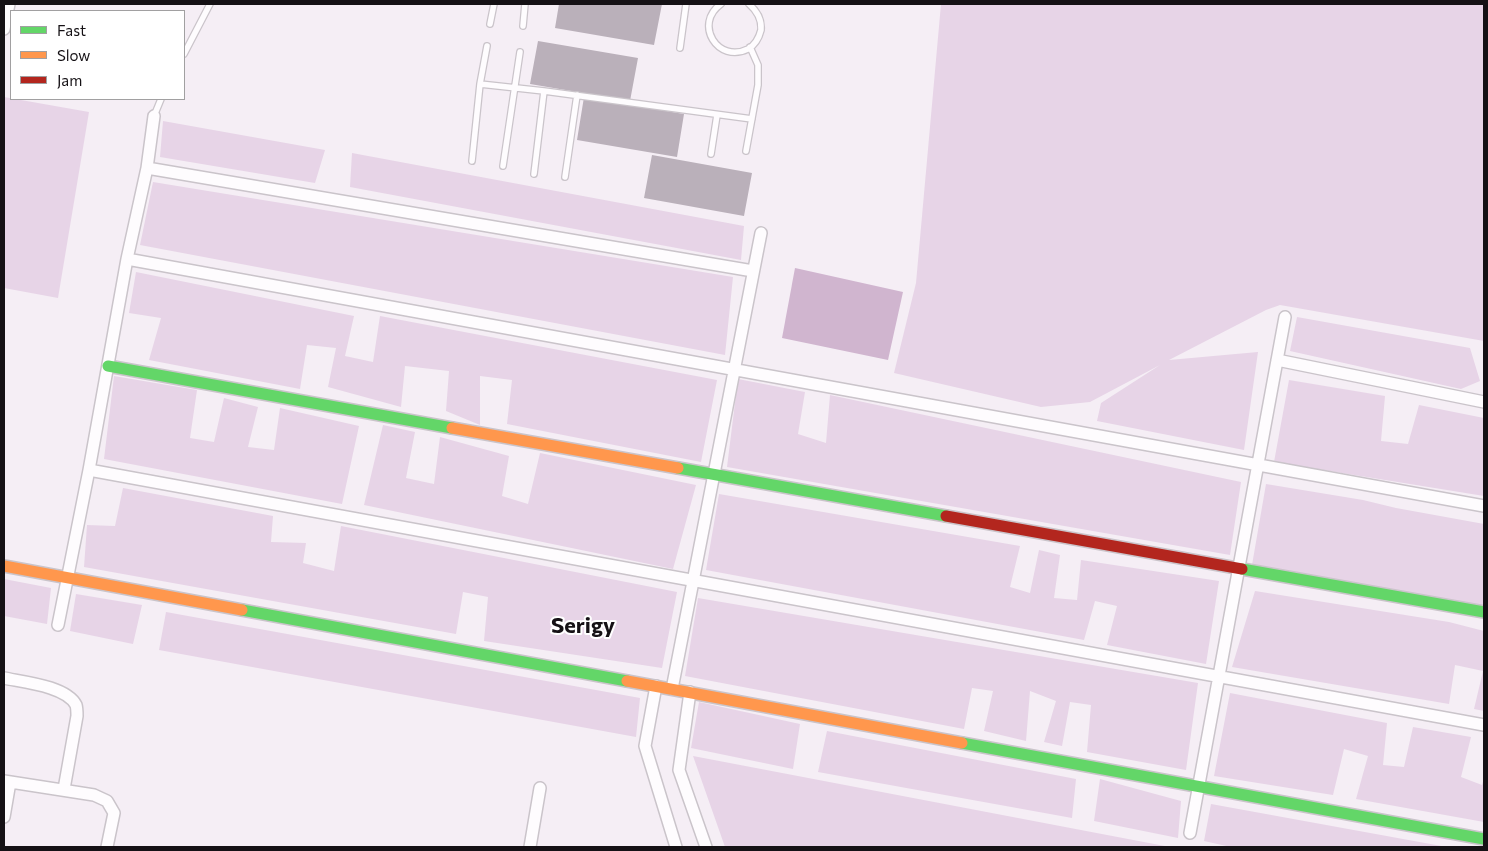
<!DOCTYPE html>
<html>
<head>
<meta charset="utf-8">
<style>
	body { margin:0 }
	#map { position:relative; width:1488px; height:851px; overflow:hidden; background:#f5eef5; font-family:Commissioner,sans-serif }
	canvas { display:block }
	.frame { position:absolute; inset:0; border:5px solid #151115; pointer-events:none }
	.legend { position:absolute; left:10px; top:10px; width:175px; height:90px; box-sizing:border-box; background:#fff; border:1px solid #a1a0a1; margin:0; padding:6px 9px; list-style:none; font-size:15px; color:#151115 }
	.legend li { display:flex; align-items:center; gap:10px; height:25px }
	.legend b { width:25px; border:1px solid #a1a0a1 }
</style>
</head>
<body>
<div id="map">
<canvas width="1488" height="851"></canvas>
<div class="frame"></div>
<ul class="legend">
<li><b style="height:6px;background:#63d668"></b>Fast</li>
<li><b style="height:6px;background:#ff974d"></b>Slow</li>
<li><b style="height:6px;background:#b3261e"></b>Jam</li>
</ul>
</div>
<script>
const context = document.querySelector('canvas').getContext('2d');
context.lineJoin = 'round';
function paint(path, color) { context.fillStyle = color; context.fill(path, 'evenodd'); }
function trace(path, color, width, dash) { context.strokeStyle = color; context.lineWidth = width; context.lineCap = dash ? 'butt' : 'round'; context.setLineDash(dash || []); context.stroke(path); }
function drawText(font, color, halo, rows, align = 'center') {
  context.font = font + ' Commissioner,sans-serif'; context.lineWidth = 4; context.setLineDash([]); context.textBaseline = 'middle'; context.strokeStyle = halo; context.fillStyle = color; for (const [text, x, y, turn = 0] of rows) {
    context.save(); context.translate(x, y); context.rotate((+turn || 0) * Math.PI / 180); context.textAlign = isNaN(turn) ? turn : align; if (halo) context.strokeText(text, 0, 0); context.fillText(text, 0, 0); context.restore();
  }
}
paint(new Path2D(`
	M 941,4 L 1484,4 L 1484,341 L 1280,305 L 1266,310 L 1169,360 L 1258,352 L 1244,450 L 1097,421 L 1101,403 L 1160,365 L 1090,402 L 1041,407 L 894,373 L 916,283 Z
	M 4,97 L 89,112 L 58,298 L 4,288 Z
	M 163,121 L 325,150 L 315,183 L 160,157 Z
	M 352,153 L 744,226 L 741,260 L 350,187 Z
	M 153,182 L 733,277 L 725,355 L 140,245 Z
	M 136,272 L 354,316 L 345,356 L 373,362 L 380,316 L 717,380 L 701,462 L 507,424 L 512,380 L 480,376 L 480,425 L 446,411 L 449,371 L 405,366 L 401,407 L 328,387 L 336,348 L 307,345 L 300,389 L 149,360 L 161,318 L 129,313 Z
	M 1297,317 L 1470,348 L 1480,381 L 1461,389 L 1290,351 Z
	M 114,376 L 197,390 L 190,438 L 214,442 L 224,398 L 258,407 L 248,447 L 274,450 L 280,408 L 359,426 L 342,504 L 104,459 Z
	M 738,379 L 805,392 L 798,434 L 826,443 L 830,395 L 1241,482 L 1230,555 L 727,467 Z
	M 1289,380 L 1385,396 L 1381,441 L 1408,444 L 1419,405 L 1484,418 L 1484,496 L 1274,462 Z
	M 383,425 L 415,432 L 406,478 L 434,484 L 440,437 L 509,456 L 502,496 L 528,504 L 540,453 L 696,485 L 673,569 L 364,505 Z
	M 1266,484 L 1363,500 L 1396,508 L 1484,524 L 1484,606 L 1252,565 Z
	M 123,488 L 273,516 L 271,542 L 306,543 L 303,563 L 334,571 L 341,526 L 677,592 L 662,668 L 484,641 L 488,597 L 463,592 L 456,634 L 84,567 L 87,525 L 115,526 Z
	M 719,494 L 1020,546 L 1010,587 L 1030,593 L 1039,550 L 1060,555 L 1054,598 L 1077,600 L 1081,560 L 1219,581 L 1206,664 L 1107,645 L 1117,606 L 1095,601 L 1084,640 L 706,570 Z
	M 4,579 L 51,588 L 47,624 L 4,616 Z
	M 1255,591 L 1449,622 L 1484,631 L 1484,711 L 1474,709 L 1483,671 L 1455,665 L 1449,704 L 1232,667 Z
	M 76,594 L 142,605 L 133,644 L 70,631 Z
	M 698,598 L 1198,683 L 1186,770 L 1087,752 L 1091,705 L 1070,702 L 1062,746 L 1044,742 L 1056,701 L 1030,691 L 1026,741 L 984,731 L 993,691 L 972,688 L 964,729 L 685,676 Z
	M 166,612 L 640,698 L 636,737 L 159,650 Z
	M 1230,693 L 1387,723 L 1383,765 L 1404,767 L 1413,727 L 1471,737 L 1461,777 L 1482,785 L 1484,778 L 1484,822 L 1356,799 L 1368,756 L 1344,749 L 1333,795 L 1214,776 Z
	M 699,702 L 800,724 L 793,769 L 691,748 Z
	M 827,731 L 1076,779 L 1072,818 L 818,772 Z
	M 693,756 L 1170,847 L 725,847 Z
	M 1100,779 L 1181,801 L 1178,838 L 1094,821 Z
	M 1211,804 L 1447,847 L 1231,847 L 1204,841 Z`), '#e7d4e7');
paint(new Path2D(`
	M 795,268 L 903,292 L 888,360 L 782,338 Z`), '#d0b5cf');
paint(new Path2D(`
	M 559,4 L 662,4 L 654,45 L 555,28 Z
	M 538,41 L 638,58 L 630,101 L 530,84 Z
	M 584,97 L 684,114 L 677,157 L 577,140 Z
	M 652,155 L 752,173 L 744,216 L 644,198 Z`), '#bab0ba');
const lane = new Path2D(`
	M 721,4 C 693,24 718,64 748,49 C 755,45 759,38 761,30 C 762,19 757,11 749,4
	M 490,24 L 494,4
	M 523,26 L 525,4
	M 680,48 L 686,4
	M 184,54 L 210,4
	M 480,84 L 544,91 L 752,119
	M 154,116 L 161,99
	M 746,151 L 758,85 L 758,65 L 750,47
	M 711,154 L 717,115
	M 472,161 L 480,84 L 487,46
	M 503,166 L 520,52
	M 534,174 L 544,91
	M 565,177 L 577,95`);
const street = new Path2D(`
	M 4,29 L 9,4
	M 147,168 L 753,271
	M 127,259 L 1484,506
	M 1277,360 L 1484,402
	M 89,470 L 1484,725
	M 58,625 L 89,470 L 127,259 L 147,168 L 154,116
	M 4,678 C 23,682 66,686 76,705 C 77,708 77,713 77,716 L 64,789
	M 656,686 L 645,746 L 676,847
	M 672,689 L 761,233
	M 690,692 L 679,770 L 706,847
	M 4,781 L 94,795 L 107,801 L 114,813 L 107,847
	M 4,817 L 10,782
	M 1190,833 L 1285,317
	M 530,847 L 540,788`);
const fast = new Path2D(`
	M 108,366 L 452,428
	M 678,468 L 946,516
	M 1242,569 L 1484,612
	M 242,610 L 627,681
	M 962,743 L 1484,839`);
const slow = new Path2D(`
	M 452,428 L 678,468
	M 4,566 L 242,610
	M 627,681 L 962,743`);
const jam = new Path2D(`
	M 946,516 L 1242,569`);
trace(lane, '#cac4ca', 8);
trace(street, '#cac4ca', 14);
trace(fast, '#cac4ca', 14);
trace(slow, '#cac4ca', 14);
trace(jam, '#cac4ca', 14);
trace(lane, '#fefcfe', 5.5);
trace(street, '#fefcfe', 11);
trace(fast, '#63d668', 11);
trace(slow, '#ff974d', 11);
trace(jam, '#b3261e', 11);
drawText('bold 22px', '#151115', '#fff', [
	["Serigy",583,626]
]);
</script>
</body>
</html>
